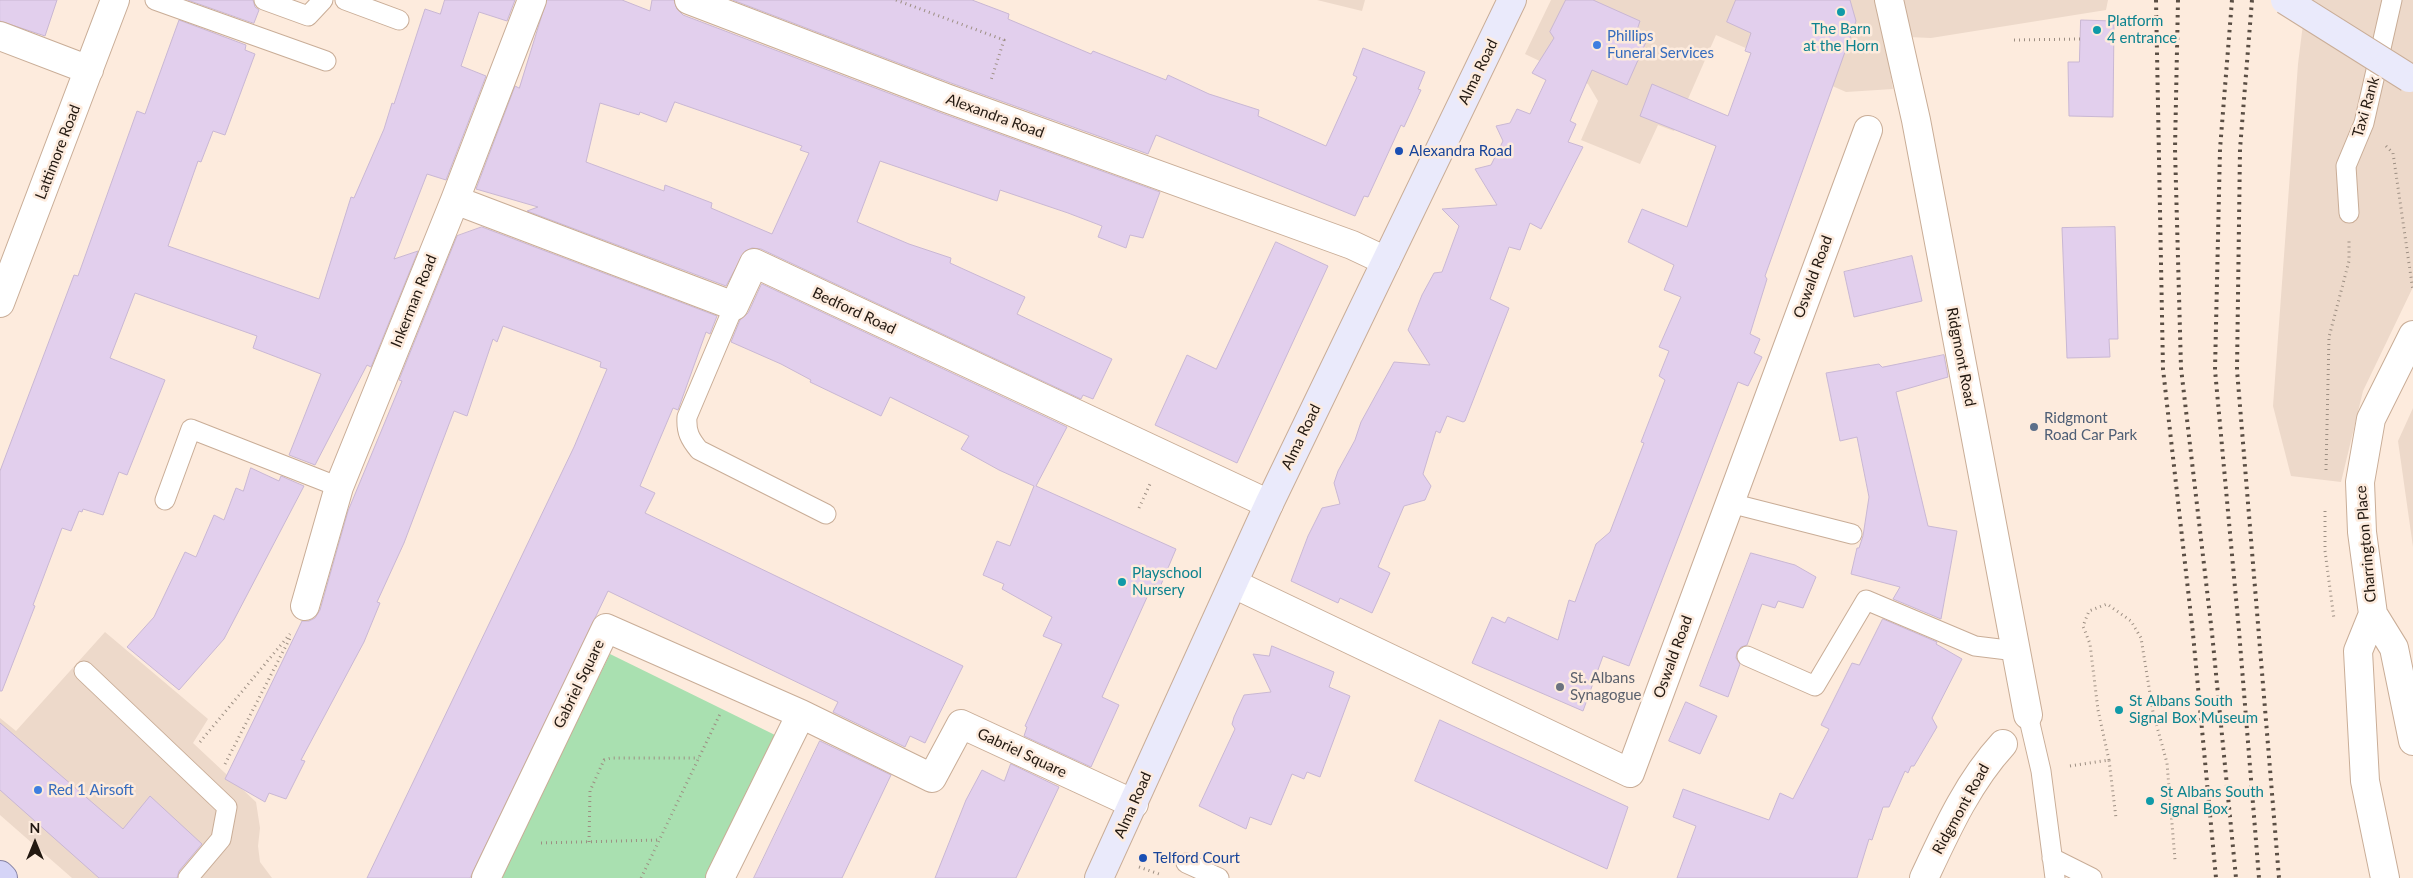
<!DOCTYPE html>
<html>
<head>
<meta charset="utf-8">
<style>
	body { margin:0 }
	#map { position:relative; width:2413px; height:878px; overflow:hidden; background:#fdebdd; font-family:Lato,sans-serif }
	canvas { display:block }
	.north { position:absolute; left:10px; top:818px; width:50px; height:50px; -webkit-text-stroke:4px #fdebdd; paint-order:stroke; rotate:0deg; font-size:14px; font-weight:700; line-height:20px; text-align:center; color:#221810 }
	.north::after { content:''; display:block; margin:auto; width:18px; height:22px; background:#221810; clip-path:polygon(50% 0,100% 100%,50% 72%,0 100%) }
</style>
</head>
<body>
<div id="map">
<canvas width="2413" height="878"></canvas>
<div class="north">N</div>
</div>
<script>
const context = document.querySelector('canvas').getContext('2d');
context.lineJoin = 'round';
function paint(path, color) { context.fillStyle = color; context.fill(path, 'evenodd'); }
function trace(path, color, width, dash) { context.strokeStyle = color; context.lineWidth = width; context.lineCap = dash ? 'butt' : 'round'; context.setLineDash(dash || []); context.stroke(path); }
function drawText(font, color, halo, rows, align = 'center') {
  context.font = font + ' Lato,sans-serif'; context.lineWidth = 5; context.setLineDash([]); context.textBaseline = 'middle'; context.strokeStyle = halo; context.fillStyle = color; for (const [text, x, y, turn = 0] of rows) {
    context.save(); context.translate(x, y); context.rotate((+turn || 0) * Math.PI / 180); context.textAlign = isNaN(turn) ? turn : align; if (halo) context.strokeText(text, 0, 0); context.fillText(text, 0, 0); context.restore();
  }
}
paint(new Path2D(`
	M 1317,0 L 1365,0 L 1362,11 Z
	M 1551,0 L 2108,0 L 2106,10 L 1931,38 L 1884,36 L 1893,89 L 1846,92 L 1716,35 L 1674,131 L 1658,125 L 1640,164 L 1581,140 L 1598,101 L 1588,84 L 1525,54 Z
	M 2306,0 L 2413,0 L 2413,287 L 2363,391 L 2341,482 L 2291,476 L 2273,406 L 2298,64 Z
	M 2413,408 L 2413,547 L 2398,441 Z
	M 105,632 L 208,719 L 193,743 L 256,802 L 260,828 L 258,846 L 260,862 L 272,878 L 72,878 L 0,815 L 0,718 L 16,731 Z`), '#edd9ca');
paint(new Path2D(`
	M 610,654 L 775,735 L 705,878 L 500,878 Z`), '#a9e0b0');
const building = new Path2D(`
	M 0,0 L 57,0 L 45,36 L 0,21 Z
	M 188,0 L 253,0 L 255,7 L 259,10 L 254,23 Z
	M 445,0 L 515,0 L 507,21 L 479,12 L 461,66 L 486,76 L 446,180 L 427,174 L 394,259 L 418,251 L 371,367 L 367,365 L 315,465 L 289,455 L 321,374 L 253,348 L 257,336 L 135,293 L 110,358 L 165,380 L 127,475 L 119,472 L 103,515 L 83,509 L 82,512 L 79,511 L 71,531 L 62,528 L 33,605 L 35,606 L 2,691 L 0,691 L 0,471 L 74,275 L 78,276 L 137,111 L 145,114 L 179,20 L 246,45 L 245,50 L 255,54 L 225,135 L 213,131 L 201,162 L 198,161 L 168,246 L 319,299 L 351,197 L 354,198 L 384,129 L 392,103 L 394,104 L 425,9 L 440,14 Z
	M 547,0 L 622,0 L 650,11 L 652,0 L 674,0 L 677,9 L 683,15 L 941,113 L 1160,192 L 1143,238 L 1130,235 L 1126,248 L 1098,237 L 1102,226 L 1068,213 L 1000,190 L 997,201 L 880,161 L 857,222 L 909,244 L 951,258 L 950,263 L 1025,297 L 1017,314 L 1112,359 L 1093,399 L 1083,395 L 1081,399 L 761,249 L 752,248 L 745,251 L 726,286 L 527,211 L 538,207 L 476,189 L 515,86 L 519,88 ZM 675,102 L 802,146 L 800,150 L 809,153 L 772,234 L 711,208 L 712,203 L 665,185 L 664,191 L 586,162 L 600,103 L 639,115 L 640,112 L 666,122 Z
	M 733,0 L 972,0 L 1009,14 L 1008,19 L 1091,54 L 1093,51 L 1166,80 L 1168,75 L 1209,94 L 1259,110 L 1258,116 L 1326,146 L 1357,77 L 1353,75 L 1363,48 L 1425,72 L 1418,89 L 1421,90 L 1404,127 L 1401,125 L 1368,197 L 1364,196 L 1355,216 L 1156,135 L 1148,154 L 951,83 Z
	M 1566,0 L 1593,0 L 1640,21 L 1635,36 L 1646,42 L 1627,85 L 1592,70 L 1570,121 L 1576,124 L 1568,142 L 1583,147 L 1541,229 L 1530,223 L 1520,250 L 1509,247 L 1490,299 L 1509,308 L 1465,421 L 1463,422 L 1447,416 L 1440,433 L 1436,431 L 1423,474 L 1431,486 L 1425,500 L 1404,506 L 1378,567 L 1390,573 L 1372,613 L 1340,598 L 1338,603 L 1291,581 L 1308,536 L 1322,508 L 1340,504 L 1334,483 L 1338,471 L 1355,440 L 1361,422 L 1394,362 L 1430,365 L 1408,330 L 1422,295 L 1434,273 L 1442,272 L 1459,226 L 1442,209 L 1497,205 L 1475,169 L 1491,165 L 1503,141 L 1496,126 L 1510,123 L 1517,109 L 1530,114 L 1546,80 L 1532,73 L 1554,38 L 1550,32 Z
	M 1736,0 L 1850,0 L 1856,21 L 1765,276 L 1767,279 L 1750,334 L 1760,339 L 1754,353 L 1762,357 L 1748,386 L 1738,382 L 1629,666 L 1603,656 L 1583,711 L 1472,663 L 1492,617 L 1505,623 L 1508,617 L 1558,640 L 1569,600 L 1575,602 L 1596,544 L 1610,532 L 1644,443 L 1641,442 L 1665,380 L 1659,376 L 1669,351 L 1659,347 L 1681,297 L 1664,290 L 1674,265 L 1628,242 L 1642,209 L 1687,227 L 1716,146 L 1640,116 L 1652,84 L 1728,116 L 1751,53 L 1745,51 L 1751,33 L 1727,22 Z
	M 2081,20 L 2114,21 L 2113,117 L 2069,116 L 2068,62 L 2079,62 Z
	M 482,227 L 717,316 L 710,334 L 706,332 L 678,410 L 673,408 L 640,486 L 655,493 L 645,513 L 963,666 L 925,743 L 910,736 L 905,747 L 833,712 L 838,702 L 608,591 L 470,878 L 367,878 L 574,447 L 607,369 L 600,367 L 601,362 L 503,326 L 497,342 L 493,339 L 467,416 L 454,411 L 404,543 L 377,602 L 380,603 L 364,642 L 301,760 L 305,761 L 286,799 L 269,793 L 265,802 L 225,779 L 302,621 L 309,621 L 315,618 L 320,610 L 348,511 L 402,381 L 399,380 L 457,236 Z
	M 2115,227 L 2118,339 L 2109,339 L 2110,357 L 2067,358 L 2062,228 Z
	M 1276,242 L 1328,266 L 1237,463 L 1155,425 L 1187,355 L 1216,369 Z
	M 1912,256 L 1922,301 L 1854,317 L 1844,272 Z
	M 762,284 L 1067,427 L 1036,486 L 1176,549 L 1160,587 L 1153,584 L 1102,697 L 1119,705 L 1091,767 L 1024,736 L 1027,727 L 1025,726 L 1062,644 L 1043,636 L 1052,617 L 1002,589 L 1004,584 L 983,575 L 997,541 L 1010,546 L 1034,486 L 999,470 L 961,449 L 969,436 L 890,397 L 881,416 L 810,382 L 811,380 L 781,364 L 731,342 L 740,320 L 748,313 Z
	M 1944,355 L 1948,377 L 1896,392 L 1928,526 L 1957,531 L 1941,619 L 1893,599 L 1900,587 L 1851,574 L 1857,548 L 1859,548 L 1863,536 L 1869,497 L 1857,437 L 1840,441 L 1826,373 L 1879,364 L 1882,367 Z
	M 251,468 L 279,481 L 281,476 L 304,486 L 224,639 L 179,690 L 127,647 L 154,617 L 185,552 L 196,557 L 214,515 L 224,520 L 236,488 L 243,491 Z
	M 1751,553 L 1795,565 L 1816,577 L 1803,608 L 1778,601 L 1775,608 L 1762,604 L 1747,645 L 1741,647 L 1737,652 L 1736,658 L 1740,664 L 1728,697 L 1700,686 Z
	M 1883,619 L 1937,642 L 1936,644 L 1962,659 L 1932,718 L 1937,727 L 1914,766 L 1911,766 L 1908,773 L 1905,771 L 1889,807 L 1883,807 L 1872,840 L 1869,839 L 1857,878 L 1677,878 L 1696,826 L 1673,817 L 1683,789 L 1769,820 L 1780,793 L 1793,799 L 1829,729 L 1821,725 L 1852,663 L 1859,665 Z
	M 1272,646 L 1334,672 L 1329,687 L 1350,696 L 1320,777 L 1307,772 L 1304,779 L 1292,774 L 1271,825 L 1250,817 L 1246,829 L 1199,806 L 1235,729 L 1232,724 L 1234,717 L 1244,695 L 1271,692 L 1253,654 L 1269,656 Z
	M 1686,702 L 1717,716 L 1700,754 L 1669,741 Z
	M 1440,720 L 1628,807 L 1607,869 L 1415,781 Z
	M 0,723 L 123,829 L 150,796 L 202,844 L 179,871 L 177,878 L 99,878 L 0,790 Z
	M 820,741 L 891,775 L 842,878 L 754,878 Z
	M 1011,764 L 1059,787 L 1016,878 L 935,878 L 966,800 L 982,770 L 1004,781 Z`);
paint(building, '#e2cfed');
trace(building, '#c9b7d3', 1);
const service = new Path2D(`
	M 155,0 L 326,61
	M 264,0 L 308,16 L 323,0
	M 345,0 L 399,20
	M 2349,213 L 2346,166 L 2364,123 L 2392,0
	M 734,306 L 687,417 C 686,432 690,439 699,450 L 826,514
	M 165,500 L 191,429 L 339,487
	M 1730,503 L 1852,534
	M 1747,656 L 1815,686 L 1866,600 L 1975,646 L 2016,651
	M 84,671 L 227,807 L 221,839 L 188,878
	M 2028,715 L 2041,771 L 2055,878
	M 2052,858 L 2092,878
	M 1186,863 L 1219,878`);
const pedestrian = new Path2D(`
	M 486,878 L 606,628 L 801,714 L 932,778 L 961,724 L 1134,804
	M 720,878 L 801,714`);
const minor = new Path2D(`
	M 689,0 L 946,98 L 1352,245 L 1386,261
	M 1889,0 L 1916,120 L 2028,715
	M 0,36 L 89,70
	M 455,200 L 734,306 L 754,263 L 1269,504
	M 0,303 L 115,0
	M 2413,335 L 2371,419 L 2360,482 L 2362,532 L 2373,614 L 2394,648 L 2413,741
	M 1234,584 L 1630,773 L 1868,130
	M 305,606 L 339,487 L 455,200 L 532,0
	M 2373,614 L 2358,651 L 2365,781 L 2385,878
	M 1924,878 C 1946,831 1968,782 2003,744`);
const secondary = new Path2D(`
	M 1099,878 L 1269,504 L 1512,0`);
const primary = new Path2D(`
	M 0,875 L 3,878`);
trace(service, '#c9ad97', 21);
trace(pedestrian, '#c9ad97', 30);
trace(minor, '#c9ad97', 30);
trace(secondary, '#c9ad97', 30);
trace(primary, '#8480a2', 30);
trace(new Path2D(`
	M 896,0 L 1004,40 L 991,80
	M 2114,39 L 2148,39
	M 2014,40 L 2080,39
	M 2386,146 L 2393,153 L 2413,291
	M 2326,470 L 2329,337 L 2349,261 L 2349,241
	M 1139,508 L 1150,484
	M 2325,511 L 2325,551 L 2334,619
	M 200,742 L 290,634
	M 2109,760 L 2098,710 L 2090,644 L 2083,626 L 2089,611 L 2107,604 L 2131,621 L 2141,638 L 2153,712 L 2167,763 L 2175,860
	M 225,764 L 291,636
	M 2070,766 L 2109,760 L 2116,818
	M 589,842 L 590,791 L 604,760 L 611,758 L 699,758
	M 541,843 L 659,840
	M 1139,867 L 1159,874
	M 641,878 L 720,714`), '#9d8f83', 3, [1, 4]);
trace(service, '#fff', 19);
trace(pedestrian, '#fff', 28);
trace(minor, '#fff', 28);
trace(secondary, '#eaeafb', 28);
trace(primary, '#d5d4f7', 28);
trace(new Path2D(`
	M 2156,0 L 2163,369 L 2193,634 L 2216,878
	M 2178,0 L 2175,149 L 2181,368 L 2212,633 L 2236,878
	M 2232,0 L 2220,149 L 2215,370 L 2239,631 L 2259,878
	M 2252,0 L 2240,149 L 2237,370 L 2279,878`), '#5a4e44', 4, [2.5, 5]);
const secondaryBridge = new Path2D(`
	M 2285,0 L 2409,78`);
trace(secondaryBridge, '#c9ad97', 30, []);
trace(secondaryBridge, '#eaeafb', 28);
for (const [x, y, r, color] of [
	[1841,12,5,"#0f9aa8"],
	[2097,30,5,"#0f9aa8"],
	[1597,45,5,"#3f7fe0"],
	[1399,151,5,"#1a4fb4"],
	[2034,427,5,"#5c6f8a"],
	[1122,582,5,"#0f9aa8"],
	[1560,687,5,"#6b7280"],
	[2119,710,5,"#0f9aa8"],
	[38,790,5,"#3f7fe0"],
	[2150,801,5,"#0f9aa8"],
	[1143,858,5,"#1a4fb4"]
]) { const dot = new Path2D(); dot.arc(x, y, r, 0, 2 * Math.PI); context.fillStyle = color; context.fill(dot); trace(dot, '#fdebdd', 2); }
drawText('15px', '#0d838f', '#fdebdd', [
	["Platform",2107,21],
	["4 entrance",2107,38],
	["The Barn",1841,29,"center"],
	["at the Horn",1841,46,"center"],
	["Playschool",1132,573],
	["Nursery",1132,590],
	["St Albans South",2129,701],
	["Signal Box Museum",2129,718],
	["St Albans South",2160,792],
	["Signal Box",2160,809]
], 'left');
drawText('15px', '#366cbe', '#fdebdd', [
	["Phillips",1607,36],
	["Funeral Services",1607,53],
	["Red 1 Airsoft",48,790]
], 'left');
drawText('15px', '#221810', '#fdebdd', [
	["Alma Road",1478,72,-64],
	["Taxi Rank",2366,107,-74],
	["Alexandra Road",995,116,20],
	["Lattimore Road",58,152,-69],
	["Oswald Road",1813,277,-70],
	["Inkerman Road",414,301,-68],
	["Bedford Road",854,311,25],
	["Ridgmont Road",1961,357,79],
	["Alma Road",1301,437,-64],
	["Charrington Place",2366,544,-95],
	["Oswald Road",1673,657,-70],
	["Gabriel Square",579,684,-64],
	["Gabriel Square",1022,753,25],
	["Alma Road",1133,805,-66],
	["Ridgmont Road",1961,809,-61]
]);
drawText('15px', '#164399', '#fdebdd', [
	["Alexandra Road",1409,151],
	["Telford Court",1153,858]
], 'left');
drawText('15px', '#4e5e75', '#fdebdd', [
	["Ridgmont",2044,418],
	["Road Car Park",2044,435]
], 'left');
drawText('15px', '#5b616d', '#fdebdd', [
	["St. Albans",1570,678],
	["Synagogue",1570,695]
], 'left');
</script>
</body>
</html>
